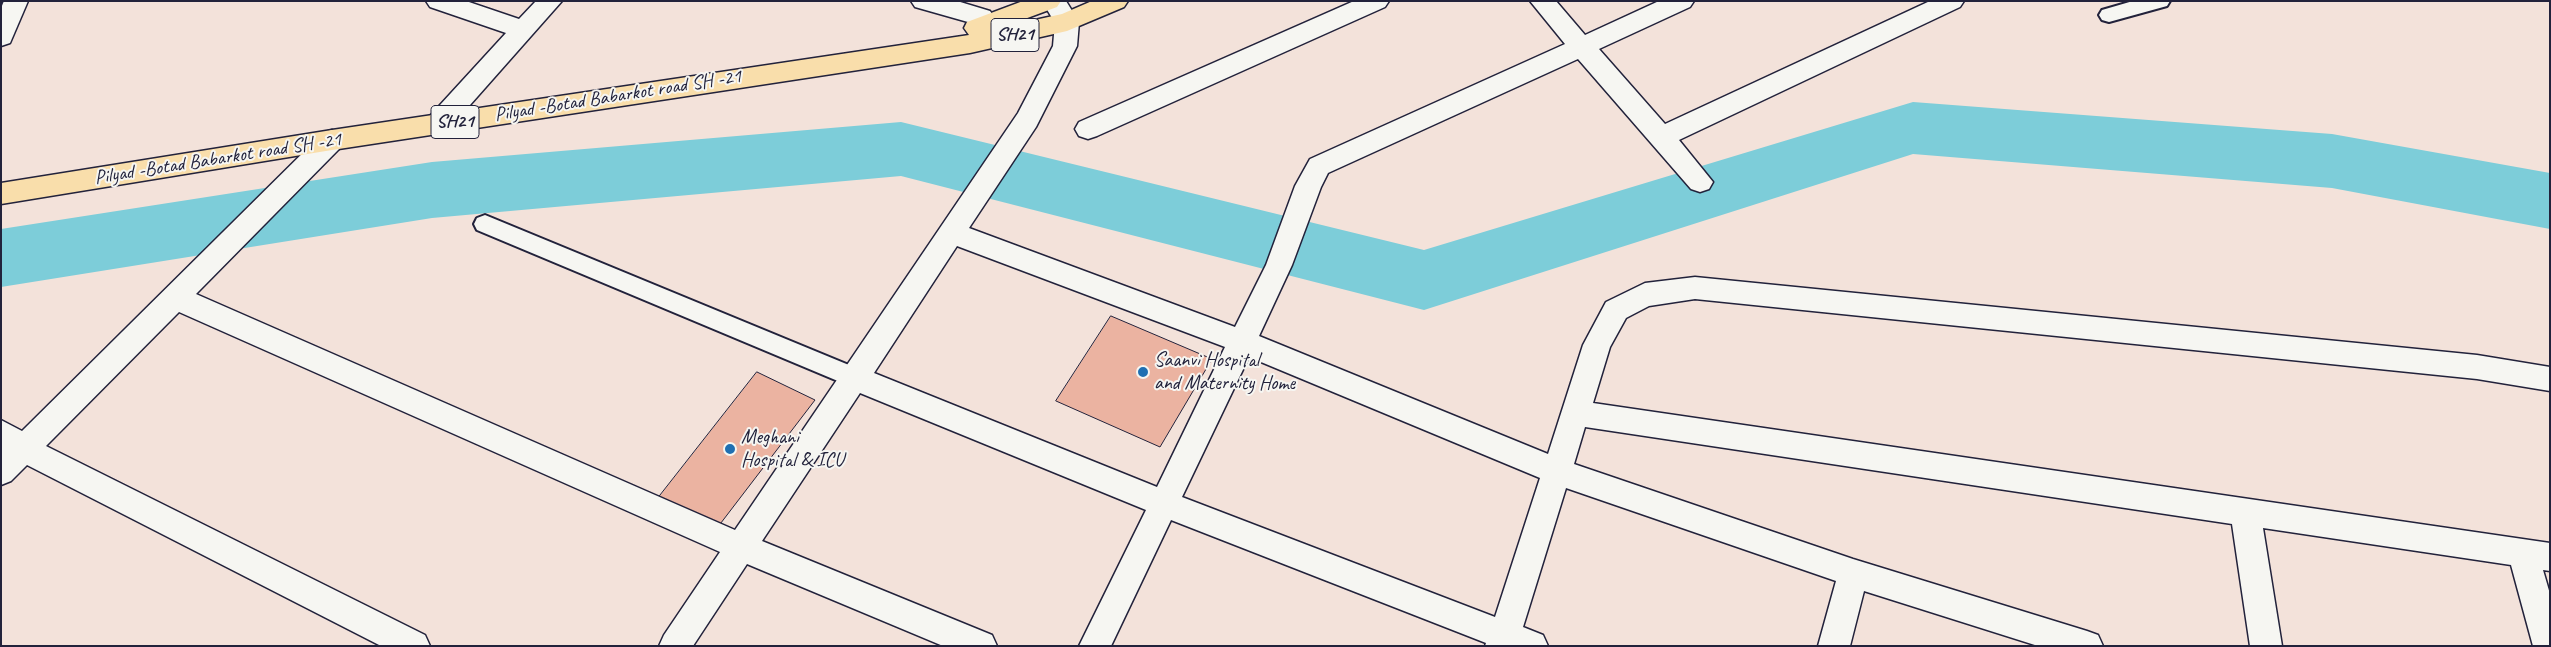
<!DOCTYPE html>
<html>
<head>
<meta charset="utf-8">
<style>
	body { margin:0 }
	#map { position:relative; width:2551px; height:647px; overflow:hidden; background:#f3e2da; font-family:Caveat,sans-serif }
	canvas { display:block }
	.frame { position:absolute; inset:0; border:2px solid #22223b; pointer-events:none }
</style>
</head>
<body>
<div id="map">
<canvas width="2551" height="647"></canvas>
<div class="frame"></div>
</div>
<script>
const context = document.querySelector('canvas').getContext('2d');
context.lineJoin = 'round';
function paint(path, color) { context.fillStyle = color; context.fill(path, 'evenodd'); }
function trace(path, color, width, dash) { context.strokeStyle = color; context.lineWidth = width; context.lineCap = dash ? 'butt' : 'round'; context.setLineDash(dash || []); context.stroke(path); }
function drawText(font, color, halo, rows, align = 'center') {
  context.font = font + ' Caveat,sans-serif'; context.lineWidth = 4; context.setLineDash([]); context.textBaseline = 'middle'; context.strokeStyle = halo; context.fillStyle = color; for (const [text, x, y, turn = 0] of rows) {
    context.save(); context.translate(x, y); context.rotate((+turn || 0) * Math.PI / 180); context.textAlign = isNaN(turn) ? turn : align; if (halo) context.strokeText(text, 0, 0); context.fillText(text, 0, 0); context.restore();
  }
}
paint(new Path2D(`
	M 1913,102 L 2332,134 L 2550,173 L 2550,229 L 2332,188 L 1913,154 L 1424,310 L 901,176 L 432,218 L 1,287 L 1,229 L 432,162 L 901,122 L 1424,250 Z`), '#7dcdd9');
const building = new Path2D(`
	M 1111,316 L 1212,359 L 1160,447 L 1056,401 Z
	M 757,372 L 815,400 L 714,532 L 655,502 Z`);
paint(building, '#ebb3a1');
trace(building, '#22223b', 1);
const lane = new Path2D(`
	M 2133,1 L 2170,1 L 2167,6 L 2109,22 L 2102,20 L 2099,15 L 2102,10 Z
	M 485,215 L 861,370 L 865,377 L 861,384 L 853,387 L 845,384 L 477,230 L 474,224 L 477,218 Z`);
const street = new Path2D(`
	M 426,1 L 466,1 L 519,19 L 536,1 L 562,1 L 447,131 L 438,134 L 429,131 L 425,124 L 429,117 L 506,33 L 430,7 Z
	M 911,1 L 957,1 L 990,11 L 994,17 L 990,23 L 982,26 L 915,7 Z
	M 1042,1 L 1066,1 L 1079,22 L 1077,46 L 1036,127 L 969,228 L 1235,327 L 1266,265 L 1295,186 L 1310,159 L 1565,44 L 1530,1 L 1556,1 L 1585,35 L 1659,1 L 1694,1 L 1690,7 L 1599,49 L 1665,124 L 1930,1 L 1964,1 L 1960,7 L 1679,140 L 1713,182 L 1709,189 L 1700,192 L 1691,189 L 1578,59 L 1328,173 L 1321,187 L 1292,265 L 1259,336 L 1548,454 L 1583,345 L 1606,302 L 1645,283 L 1695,277 L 2477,355 L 2550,367 L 2550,391 L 2477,379 L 1695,299 L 1649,306 L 1626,318 L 1610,347 L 1593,403 L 2550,543 L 2550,571 L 2543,570 L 2550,594 L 2550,646 L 2533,646 L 2511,565 L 2263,528 L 2282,646 L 2250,646 L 2232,524 L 1585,427 L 1574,464 L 1853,559 L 2087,631 L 2098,635 L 2103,646 L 2038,646 L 1864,591 L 1850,646 L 1818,646 L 1836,581 L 1566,488 L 1523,627 L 1543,635 L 1548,646 L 1485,646 L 1486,643 L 1171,520 L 1111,646 L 1079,646 L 1146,510 L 860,393 L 762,541 L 992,635 L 997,646 L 943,646 L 747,564 L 693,646 L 659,646 L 664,635 L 720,552 L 179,312 L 46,446 L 425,635 L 430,646 L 381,646 L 27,465 L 11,481 L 1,485 L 1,420 L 22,431 L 323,133 L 332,130 L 341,133 L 345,140 L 341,147 L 196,294 L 735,530 L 1018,113 L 1053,46 L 1055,23 ZM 957,246 L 1225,347 L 1157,487 L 874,373 ZM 1249,357 L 1540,478 L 1495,617 L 1182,497 Z
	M 1354,1 L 1389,1 L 1385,7 L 1097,136 L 1088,139 L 1079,136 L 1075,129 L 1079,122 Z`);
const secondary = new Path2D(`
	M 4,1 L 28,1 L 10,43 L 1,46 L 1,8 Z`);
const primary = new Path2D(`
	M 1023,1 L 1061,1 L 1057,7 L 1003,27 L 1062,14 L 1092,1 L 1128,1 L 1124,7 L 1067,31 L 970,53 L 332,150 L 1,204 L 1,183 L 332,130 L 969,35 L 964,28 L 967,22 Z`);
trace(lane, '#22223b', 4);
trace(street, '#22223b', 3);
trace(secondary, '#22223b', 3);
trace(primary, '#22223b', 3);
paint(lane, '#f6f6f2');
paint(street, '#f6f6f2');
paint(secondary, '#f6f6f2');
paint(primary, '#f9deab');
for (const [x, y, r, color] of [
	[1143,372,6,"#1f6fb2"],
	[730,449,6,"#1f6fb2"]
]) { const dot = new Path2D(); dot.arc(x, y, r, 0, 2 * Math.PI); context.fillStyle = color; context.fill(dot); trace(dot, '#f6f6f2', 2); }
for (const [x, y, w] of [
	[1015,35,48],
	[455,122,48]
]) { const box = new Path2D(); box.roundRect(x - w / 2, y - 16.5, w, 33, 4); context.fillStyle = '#f6f6f2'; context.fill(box); trace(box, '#22223b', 1); }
drawText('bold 19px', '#22223b', null, [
	["SH21",1015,35],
	["SH21",455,122]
]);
drawText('20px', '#22223b', '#f6f6f2', [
	["Pilyad -Botad Babarkot road SH -21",618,96,-9],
	["Pilyad -Botad Babarkot road SH -21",218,159,-9]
]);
drawText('20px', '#22223b', '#f6f6f2', [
	["Saanvi Hospital",1154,361],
	["and Maternity Home",1154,384],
	["Meghani",741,438],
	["Hospital & ICU",741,461]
], 'left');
</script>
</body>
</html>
